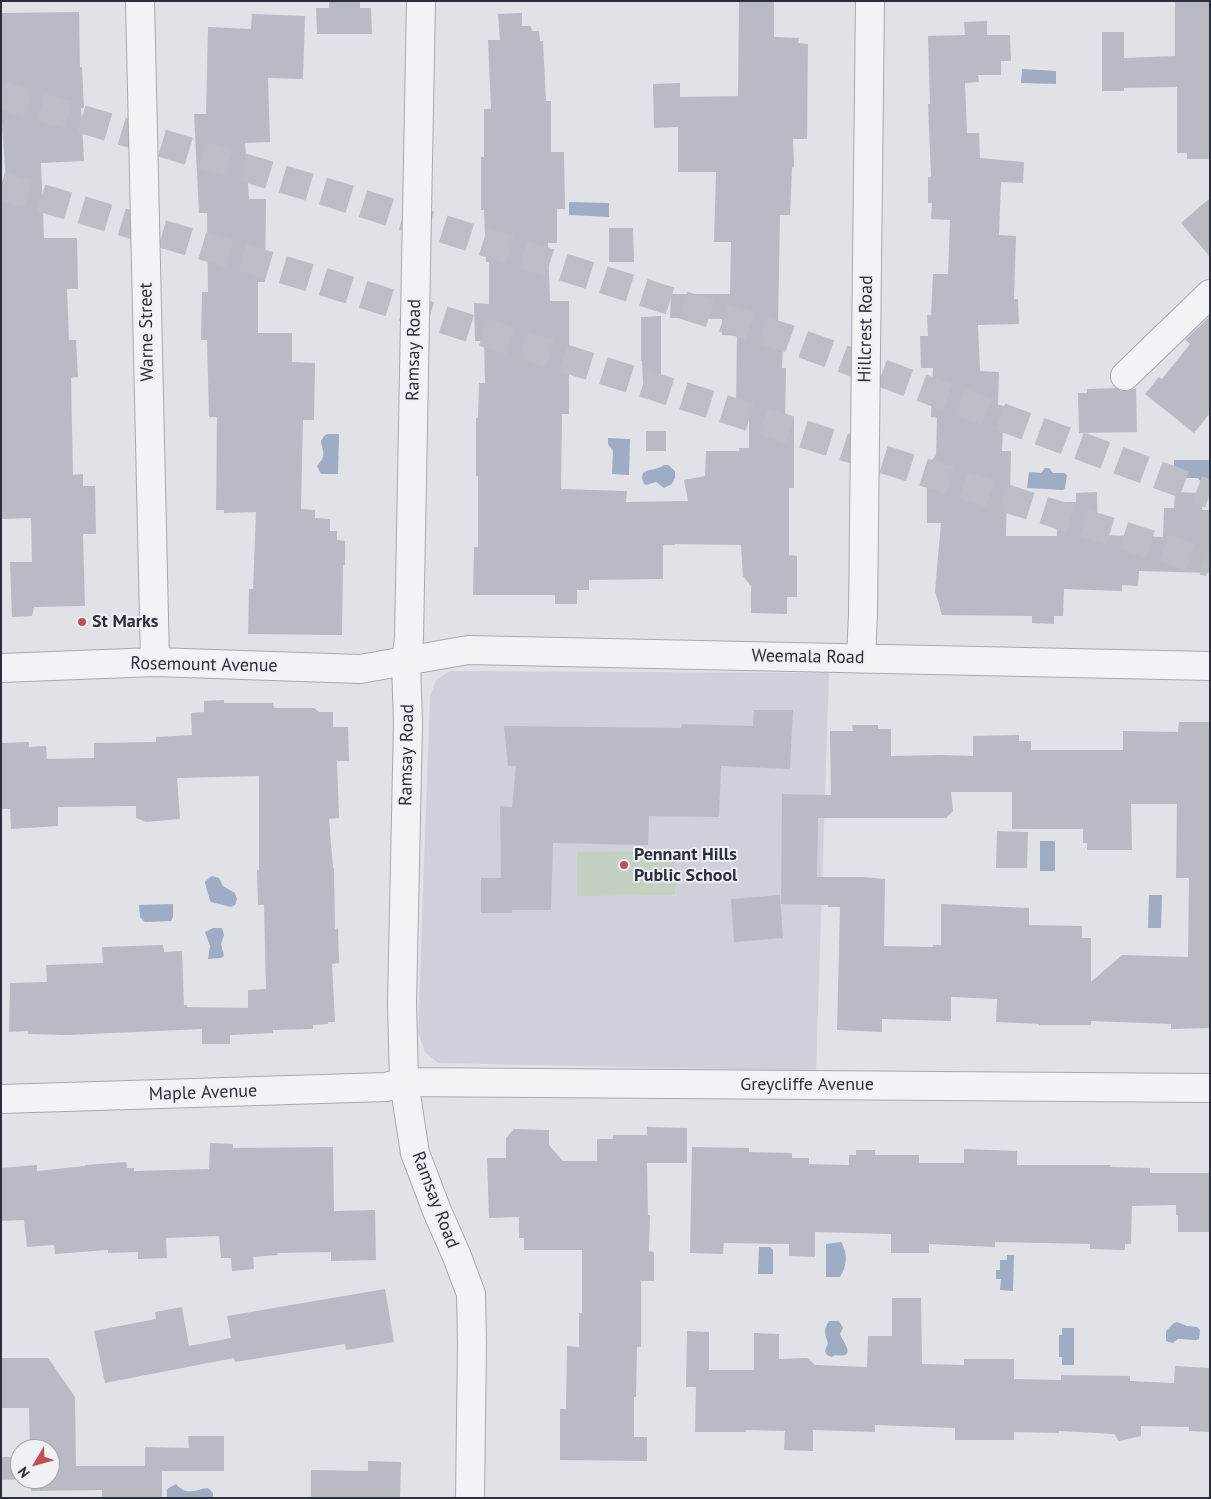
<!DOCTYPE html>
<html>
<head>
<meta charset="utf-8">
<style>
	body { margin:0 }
	#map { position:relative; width:1211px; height:1499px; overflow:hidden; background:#e0e2e8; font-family:"PT Sans",sans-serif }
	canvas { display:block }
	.frame { position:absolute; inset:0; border:2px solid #2a2f3d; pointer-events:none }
	.north { position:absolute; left:10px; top:1439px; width:50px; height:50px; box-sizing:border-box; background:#eff1f5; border:1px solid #a0a3ab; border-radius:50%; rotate:233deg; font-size:14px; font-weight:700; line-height:20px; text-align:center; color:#2a2f3d }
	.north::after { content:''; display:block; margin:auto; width:18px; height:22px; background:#c15054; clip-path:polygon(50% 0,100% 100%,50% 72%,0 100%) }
</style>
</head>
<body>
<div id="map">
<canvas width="1211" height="1499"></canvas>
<div class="frame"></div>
<div class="north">N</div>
</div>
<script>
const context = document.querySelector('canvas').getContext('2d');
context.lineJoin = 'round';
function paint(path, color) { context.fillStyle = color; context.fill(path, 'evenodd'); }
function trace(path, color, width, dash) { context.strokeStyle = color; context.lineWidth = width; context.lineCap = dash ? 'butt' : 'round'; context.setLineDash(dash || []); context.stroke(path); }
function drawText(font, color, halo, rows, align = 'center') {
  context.font = font + ' "PT Sans",sans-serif'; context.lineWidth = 4; context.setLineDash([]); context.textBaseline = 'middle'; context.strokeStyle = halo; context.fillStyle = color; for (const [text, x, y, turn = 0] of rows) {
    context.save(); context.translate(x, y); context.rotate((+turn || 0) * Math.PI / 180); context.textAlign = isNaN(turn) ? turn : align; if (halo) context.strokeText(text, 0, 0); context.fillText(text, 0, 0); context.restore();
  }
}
paint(new Path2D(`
	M 450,671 L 829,673 L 816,1071 L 438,1063 L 425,1052 L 418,1033 L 430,696 L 436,680 Z`), '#ced1d9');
paint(new Path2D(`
	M 674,851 L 675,895 L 577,896 L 577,852 Z`), '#c4d1c2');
paint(new Path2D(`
	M 1022,69 L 1056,71 L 1056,84 L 1021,83 Z
	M 569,202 L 609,203 L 609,217 L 569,215 Z
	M 327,434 L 339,434 L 338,474 L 321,474 L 317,466 C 327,454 323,455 321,441 L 324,436 Z
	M 608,438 L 630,439 L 629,475 L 612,474 L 613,451 L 608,444 Z
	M 1174,460 L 1210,460 L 1210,480 L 1208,481 L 1201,482 L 1198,478 L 1174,478 Z
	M 664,465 L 668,465 L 675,471 L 675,478 L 672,484 L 664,488 L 656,482 L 646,485 L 644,484 L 642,478 L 643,473 C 649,468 656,471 664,465 Z
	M 1045,468 L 1049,468 L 1053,473 L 1064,473 L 1067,475 L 1065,488 L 1063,490 L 1027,488 L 1029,472 L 1041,473 Z
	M 1040,841 L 1055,841 L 1055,871 L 1040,871 Z
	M 212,876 L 219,878 L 223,886 L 235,893 L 237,899 L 235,905 L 231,907 L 211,902 C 210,901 205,884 205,882 L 209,878 Z
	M 1149,895 L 1162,895 L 1161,928 L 1148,928 Z
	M 173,904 L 173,917 L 171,921 L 145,922 L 140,917 L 139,905 Z
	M 213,928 L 222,928 L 224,935 L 221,944 L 224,956 L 221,958 L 208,959 L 210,946 L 205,932 Z
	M 841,1242 C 848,1253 847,1266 840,1277 L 826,1277 L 826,1244 Z
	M 759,1247 L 770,1247 L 773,1250 L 773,1274 L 758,1274 Z
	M 1007,1255 L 1014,1255 L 1013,1291 L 1000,1290 L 1001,1279 L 996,1279 L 996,1270 L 1000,1270 L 1000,1260 L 1007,1260 Z
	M 829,1321 L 839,1321 L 843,1328 L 840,1334 C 842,1341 859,1359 835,1355 L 832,1357 L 827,1355 L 825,1351 L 828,1343 C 825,1335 823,1329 829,1321 Z
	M 1177,1322 L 1187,1326 L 1197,1327 L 1200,1330 L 1199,1339 L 1196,1340 L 1178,1339 L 1173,1343 L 1166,1341 L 1166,1331 L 1174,1323 Z
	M 1062,1328 L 1074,1328 L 1074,1365 L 1062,1365 L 1062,1357 L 1059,1357 L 1059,1335 L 1062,1335 Z
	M 176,1484 C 187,1497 196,1489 208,1488 L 213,1493 L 213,1498 L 167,1498 L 167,1489 Z`), '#9eacc4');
paint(new Path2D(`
	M 329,1 L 360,1 L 360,8 L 371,8 L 372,34 L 317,34 L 316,8 L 329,8 Z
	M 739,1 L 774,1 L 774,37 L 799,38 L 798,43 L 808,44 L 807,139 L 793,139 L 794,167 L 792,168 L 790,215 L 780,215 L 778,322 L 784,323 L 782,368 L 786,368 L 785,419 L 794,419 L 794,488 L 789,488 L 789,555 L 797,556 L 797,597 L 787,597 L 787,614 L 751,613 L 751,586 L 743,576 L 741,545 L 675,544 L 675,545 L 663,545 L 663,579 L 589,580 L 589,590 L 577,590 L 577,604 L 555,604 L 555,595 L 473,595 L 474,547 L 478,547 L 478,476 L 476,476 L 476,418 L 478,418 L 479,383 L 485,383 L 484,341 L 475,341 L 474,303 L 489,304 L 489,262 L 486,262 L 484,210 L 481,210 L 481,157 L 484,157 L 484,109 L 491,109 L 488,40 L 500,40 L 498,14 L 522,13 L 522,26 L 531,26 L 532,31 L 539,31 L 540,41 L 543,41 L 546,101 L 551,101 L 551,152 L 564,152 L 565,209 L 557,209 L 557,243 L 548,243 L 550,301 L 569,301 L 569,414 L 562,414 L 561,489 L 627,491 L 626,502 L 688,501 L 684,480 L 705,476 L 706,451 L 739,451 L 739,448 L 749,448 L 749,402 L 736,402 L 737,336 L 722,335 L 722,319 L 670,318 L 671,294 L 730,294 L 731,242 L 714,242 L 716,172 L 678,172 L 678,127 L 654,128 L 653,84 L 680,83 L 680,97 L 738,96 Z
	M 1175,1 L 1210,1 L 1210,159 L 1187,159 L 1187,153 L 1177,153 L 1177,87 L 1124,88 L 1124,91 L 1102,91 L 1102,32 L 1124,32 L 1124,58 L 1175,56 Z
	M 79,12 L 80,67 L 82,67 L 84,108 L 81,108 L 84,161 L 41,163 L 44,238 L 77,238 L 78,289 L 67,289 L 69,340 L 76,340 L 78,377 L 71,378 L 73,475 L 83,474 L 83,486 L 95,486 L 96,534 L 83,534 L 85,606 L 34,607 L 32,616 L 12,617 L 10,562 L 32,562 L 31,518 L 1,519 L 1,319 L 2,319 L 1,185 L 6,185 L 1,106 L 1,13 Z
	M 252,14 L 305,16 L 303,79 L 268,78 L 270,142 L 245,143 L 249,199 L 266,199 L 265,282 L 258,282 L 258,333 L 292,333 L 292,362 L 315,363 L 314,420 L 303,420 L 301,509 L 315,510 L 315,518 L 330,519 L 330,531 L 337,531 L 337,540 L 345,541 L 345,565 L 343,565 L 342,635 L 248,634 L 249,589 L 253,589 L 256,512 L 224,513 L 224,510 L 216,510 L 217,417 L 209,417 L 207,340 L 201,340 L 202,292 L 208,292 L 207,213 L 199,213 L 194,114 L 206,114 L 208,27 L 251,29 Z
	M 987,21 L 987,35 L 1010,35 L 1011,61 L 1001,61 L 1001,75 L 978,75 L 979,82 L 965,83 L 967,133 L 979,133 L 980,158 L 1024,162 L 1023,183 L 1001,182 L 999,235 L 1016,236 L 1014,299 L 1018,299 L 1019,324 L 978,325 L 980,371 L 999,372 L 998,405 L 1004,406 L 1002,451 L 1011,451 L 1010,495 L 1007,495 L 1006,536 L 1057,536 L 1056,502 L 1076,502 L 1076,493 L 1097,492 L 1098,535 L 1163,537 L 1164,508 L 1174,508 L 1175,492 L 1203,493 L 1202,510 L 1210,510 L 1210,573 L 1139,571 L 1138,586 L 1122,585 L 1122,591 L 1064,589 L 1063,616 L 1054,616 L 1054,624 L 1032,623 L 1032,616 L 942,615 L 935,591 L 941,523 L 927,523 L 927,465 L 936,455 L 937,418 L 931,417 L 933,368 L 921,368 L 920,336 L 928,336 L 927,315 L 931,315 L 933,274 L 948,274 L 950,220 L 931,219 L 932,203 L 928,203 L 928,177 L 931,177 L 928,104 L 930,104 L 928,36 L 965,35 L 964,22 Z
	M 1210,198 L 1210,257 L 1181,223 Z
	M 609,228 L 633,228 L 634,262 L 609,262 Z
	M 661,316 L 661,385 L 643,385 L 642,361 L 641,361 L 641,317 Z
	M 1210,316 L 1210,413 L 1194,433 L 1145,394 L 1159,377 L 1162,379 L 1190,344 L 1185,340 Z
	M 1116,388 L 1121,391 L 1128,391 L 1136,388 L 1137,432 L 1079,433 L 1078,393 L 1087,393 L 1087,389 Z
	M 646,431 L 666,431 L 666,451 L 646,451 Z
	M 224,700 L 224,703 L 273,703 L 274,708 L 314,708 L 319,712 L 333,712 L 333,727 L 348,727 L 349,761 L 337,761 L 339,818 L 329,819 L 333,868 L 334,868 L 335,929 L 338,928 L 339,963 L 332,964 L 335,1022 L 328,1022 L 328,1024 L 313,1025 L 313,1029 L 273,1030 L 273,1033 L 230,1035 L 230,1044 L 202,1044 L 202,1029 L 68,1035 L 28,1034 L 28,1031 L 9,1032 L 10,983 L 47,982 L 46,965 L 103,963 L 102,947 L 163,945 L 164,952 L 182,951 L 184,1005 L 187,1005 L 187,1007 L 248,1008 L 248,990 L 266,989 L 264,905 L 258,905 L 257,870 L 259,870 L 259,776 L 177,778 L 180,819 L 146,822 L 136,818 L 136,806 L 58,807 L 58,826 L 11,829 L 10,809 L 1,809 L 1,743 L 29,742 L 29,747 L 46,746 L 47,759 L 94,758 L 94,743 L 156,742 L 156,737 L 192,735 L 191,713 L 204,712 L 204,701 Z
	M 754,710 L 793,710 L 790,769 L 721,766 L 719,817 L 649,816 L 648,845 L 553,843 L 551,910 L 512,910 L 512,913 L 481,913 L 481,878 L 501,878 L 500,806 L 512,807 L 516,766 L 508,766 L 504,726 L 681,728 L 682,724 L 753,726 Z
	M 1179,722 L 1210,722 L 1210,1028 L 1171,1029 L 1171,1024 L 1091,1021 L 1091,1025 L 1039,1025 L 1039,1024 L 996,1022 L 997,999 L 951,997 L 951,1021 L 882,1019 L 882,1032 L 837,1030 L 840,907 L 828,907 L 828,905 L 781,904 L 782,794 L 831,795 L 830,731 L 853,731 L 852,725 L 878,725 L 878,729 L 891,729 L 891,756 L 942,755 L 973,756 L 973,736 L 1019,735 L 1019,741 L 1031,741 L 1031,750 L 1123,750 L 1123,731 L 1178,732 ZM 951,792 L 1012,792 L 1012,829 L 1083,829 L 1083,843 L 1087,843 L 1087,850 L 1132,850 L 1131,804 L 1177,804 L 1176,878 L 1189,878 L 1188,957 L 1122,955 L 1091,982 L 1091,938 L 1082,938 L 1082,926 L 1029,925 L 1029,908 L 941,904 L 941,945 L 933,945 L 933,947 L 884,946 L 885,879 L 863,877 L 817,877 L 818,818 L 946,818 L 953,811 Z
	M 997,831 L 1028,832 L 1027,868 L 996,868 Z
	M 780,895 L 783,938 L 734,942 L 731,899 Z
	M 647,1127 L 687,1128 L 687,1163 L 647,1163 L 648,1215 L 650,1215 L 649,1251 L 654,1252 L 654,1281 L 641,1281 L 641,1347 L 637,1347 L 636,1397 L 634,1397 L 634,1437 L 647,1437 L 647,1461 L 560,1460 L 560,1409 L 566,1409 L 567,1346 L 579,1347 L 579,1313 L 582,1313 L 582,1250 L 524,1250 L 524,1238 L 519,1238 L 519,1217 L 489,1218 L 487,1158 L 506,1158 L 506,1138 L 514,1129 L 549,1130 L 549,1145 L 563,1161 L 597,1161 L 597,1139 L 613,1139 L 613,1135 L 647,1135 Z
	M 210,1143 L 233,1144 L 233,1148 L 333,1147 L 334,1211 L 375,1210 L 376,1260 L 331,1261 L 331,1252 L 277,1253 L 278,1255 L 253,1257 L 254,1269 L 232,1271 L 231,1258 L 221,1258 L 219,1236 L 166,1238 L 167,1258 L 138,1259 L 138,1252 L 108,1253 L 108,1250 L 55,1254 L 54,1245 L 27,1247 L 24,1220 L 1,1221 L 1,1168 L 37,1165 L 37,1171 L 85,1166 L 85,1165 L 126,1162 L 127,1168 L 134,1168 L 134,1171 L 209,1169 Z
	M 692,1147 L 749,1148 L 749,1152 L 792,1153 L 792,1158 L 809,1158 L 809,1164 L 849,1165 L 849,1155 L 856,1155 L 856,1150 L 875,1150 L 875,1155 L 919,1155 L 919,1163 L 964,1163 L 964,1149 L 1017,1151 L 1017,1165 L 1110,1165 L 1110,1167 L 1150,1168 L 1150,1173 L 1210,1173 L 1210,1232 L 1178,1232 L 1178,1215 L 1176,1215 L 1176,1205 L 1132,1206 L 1131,1244 L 1125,1244 L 1125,1250 L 1090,1249 L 1090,1244 L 995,1242 L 995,1247 L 929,1244 L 929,1253 L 891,1253 L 891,1234 L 815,1232 L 815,1257 L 789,1256 L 789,1244 L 724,1243 L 723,1254 L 690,1253 Z
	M 385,1289 L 394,1342 L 346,1350 L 345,1344 L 235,1362 L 234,1358 L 105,1383 L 94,1331 L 156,1319 L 155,1312 L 182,1307 L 189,1346 L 231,1338 L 227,1316 Z
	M 892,1298 L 921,1298 L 922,1364 L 964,1365 L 964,1359 L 1014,1359 L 1014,1379 L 1061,1380 L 1061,1375 L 1130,1376 L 1130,1381 L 1174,1383 L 1175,1366 L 1210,1368 L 1210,1432 L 1189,1431 L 1189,1427 L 1141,1426 L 1141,1436 L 1119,1441 L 1114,1434 L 1059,1431 L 1059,1433 L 1014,1432 L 1014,1440 L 955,1440 L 955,1428 L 875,1425 L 875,1432 L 813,1430 L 813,1451 L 784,1450 L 785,1431 L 746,1430 L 746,1432 L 695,1432 L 696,1387 L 686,1387 L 687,1331 L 709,1332 L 709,1370 L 754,1370 L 754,1333 L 779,1334 L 779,1359 L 807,1358 L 815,1365 L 867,1367 L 868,1336 L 892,1336 Z
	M 1,1358 L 48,1358 L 75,1397 L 76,1466 L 145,1466 L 145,1447 L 189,1448 L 188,1436 L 224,1436 L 224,1471 L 162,1471 L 162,1498 L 102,1498 L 102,1490 L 31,1491 L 31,1479 L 1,1480 L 1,1457 L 20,1457 L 20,1479 L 50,1479 L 50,1449 L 30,1449 L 29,1408 L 1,1408 Z
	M 368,1461 L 401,1462 L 400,1498 L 311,1498 L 311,1470 L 368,1471 Z`), '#b8bbc4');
trace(new Path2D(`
	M 1,95 L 336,195 L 784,337 L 1210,494
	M 1,186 L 321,281 L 1210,563`), '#bcbec6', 28, [28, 14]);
const minor = new Path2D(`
	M 140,1 L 155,662
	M 421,1 L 409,638 L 406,662 L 408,724 L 402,1003 L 404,1082 L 415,1153 L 437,1211 L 456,1254 L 471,1294 L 472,1342 L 470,1498
	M 1125,376 L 1210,294
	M 861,657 L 863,614 L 870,1
	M 1,668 L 155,662 L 360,669 L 468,650 L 1210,666
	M 1,1099 L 386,1087 L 404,1082 L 1210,1088`);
trace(minor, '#a6a9b1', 30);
trace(minor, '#f2f3f6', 28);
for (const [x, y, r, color] of [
	[82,622,5,"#c15054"],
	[624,865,5,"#c15054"]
]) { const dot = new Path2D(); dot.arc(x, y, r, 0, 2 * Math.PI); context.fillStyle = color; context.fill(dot); trace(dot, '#eff1f5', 2); }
drawText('18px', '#2a2f3d', '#eff1f5', [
	["Hillcrest Road",866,329,-89],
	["Warne Street",147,332,-91],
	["Ramsay Road",414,350,-89],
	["Weemala Road",808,657,1],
	["Rosemount Avenue",204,665,1],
	["Ramsay Road",407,755,-89],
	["Greycliffe Avenue",807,1085],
	["Maple Avenue",203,1093,-2],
	["Ramsay Road",435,1200,69]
]);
drawText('bold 18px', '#2a2f3d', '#eff1f5', [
	["St Marks",92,622],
	["Pennant Hills",634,855],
	["Public School",634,876]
], 'left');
</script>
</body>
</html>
